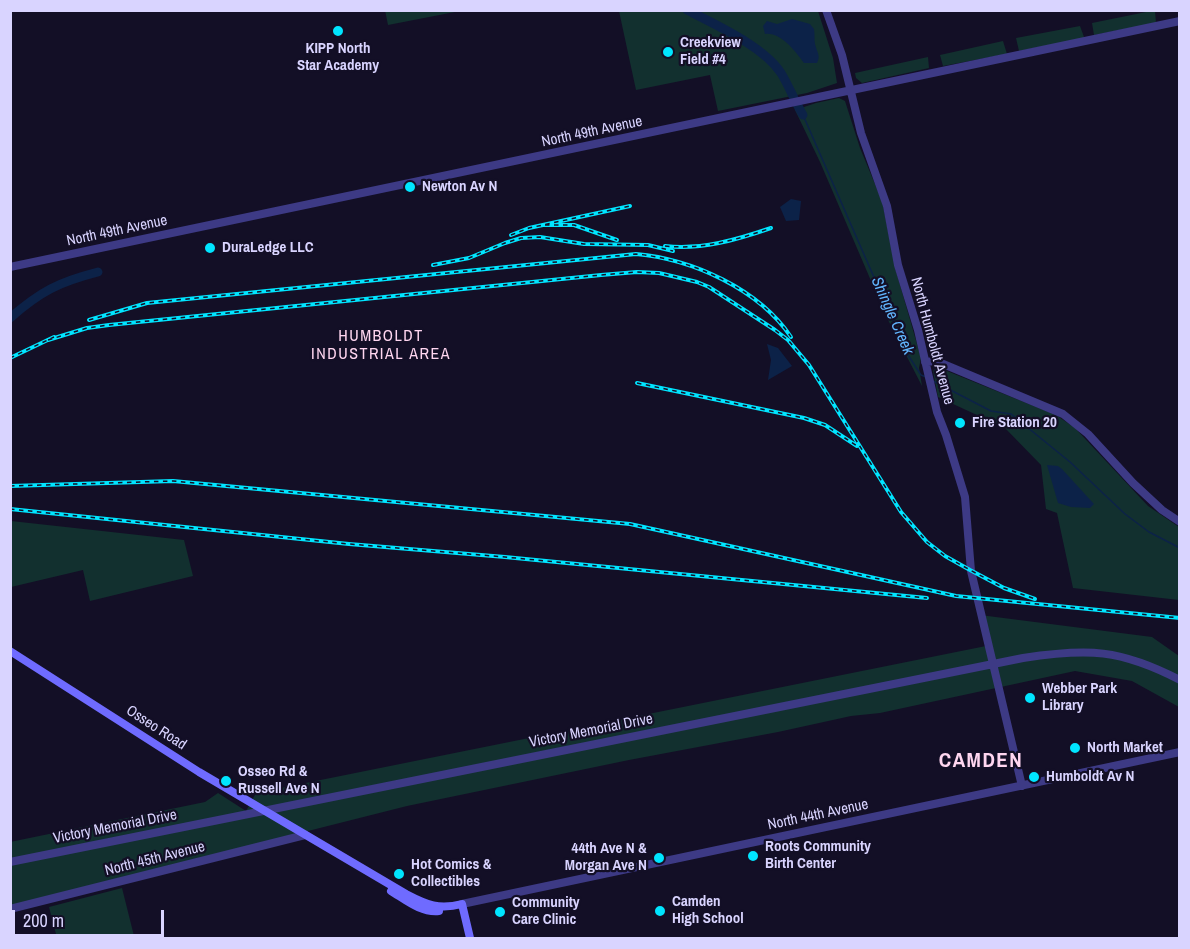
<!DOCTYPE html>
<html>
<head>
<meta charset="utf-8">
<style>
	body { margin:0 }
	#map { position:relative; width:1190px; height:949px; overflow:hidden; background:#130f26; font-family:"Archivo Narrow",sans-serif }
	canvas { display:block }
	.frame { position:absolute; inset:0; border:12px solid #d9d4ff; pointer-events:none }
	.scale { position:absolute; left:12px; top:910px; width:152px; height:27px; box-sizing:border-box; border:3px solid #d9d4ff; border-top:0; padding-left:8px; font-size:18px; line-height:21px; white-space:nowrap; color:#d9d4ff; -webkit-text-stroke:4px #130f26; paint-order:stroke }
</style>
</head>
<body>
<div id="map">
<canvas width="1190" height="949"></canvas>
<div class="frame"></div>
<div class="scale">200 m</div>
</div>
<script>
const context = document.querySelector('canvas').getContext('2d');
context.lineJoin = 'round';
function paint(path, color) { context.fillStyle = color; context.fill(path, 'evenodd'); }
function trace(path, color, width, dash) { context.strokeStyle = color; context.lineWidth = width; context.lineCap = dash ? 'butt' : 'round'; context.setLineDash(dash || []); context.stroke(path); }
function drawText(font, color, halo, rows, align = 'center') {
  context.font = font + ' "Archivo Narrow",sans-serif'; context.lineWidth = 4.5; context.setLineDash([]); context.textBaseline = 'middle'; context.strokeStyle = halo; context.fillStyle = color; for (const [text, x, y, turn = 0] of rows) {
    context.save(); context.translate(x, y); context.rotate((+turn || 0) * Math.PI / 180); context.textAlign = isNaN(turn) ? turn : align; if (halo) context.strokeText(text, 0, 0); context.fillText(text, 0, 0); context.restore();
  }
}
paint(new Path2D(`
	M 385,10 L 460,10 L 460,11 L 388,25 Z
	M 619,11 L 818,11 L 833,58 L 837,83 L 807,93 L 718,111 L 710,75 L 636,90 Z
	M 1151,11 L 1155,11 L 1156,23 L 1094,35 L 1092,23 Z
	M 1080,26 L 1084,37 L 1082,39 L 1019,51 L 1016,38 Z
	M 1003,41 L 1007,54 L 943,66 L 940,55 Z
	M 928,57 L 929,68 L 862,83 L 856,78 L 855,73 Z
	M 839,98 L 845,101 L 860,148 L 882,201 L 896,271 L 921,358 L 919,368 L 922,386 L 887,318 L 820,162 L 795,110 L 816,103 Z
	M 937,367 L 1056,415 L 1075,428 L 1148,506 L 1179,527 L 1179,600 L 1073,588 L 1057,513 L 1046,509 L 1041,465 L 1005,428 L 938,397 L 933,371 Z
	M 11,521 L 184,540 L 193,576 L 90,601 L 83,570 L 11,587 Z
	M 980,615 L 1152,637 L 1179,656 L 1179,707 L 1132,681 L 1075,671 L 880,713 L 851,716 L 778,732 L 629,760 L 407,806 L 11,906 L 10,842 L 205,802 L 218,793 L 246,811 L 256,793 L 986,646 Z
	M 122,888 L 134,936 L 145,934 L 146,938 L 57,938 L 49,907 Z`), '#12302f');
paint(new Path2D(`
	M 792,19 L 810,24 L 814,29 C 815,34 814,40 815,44 C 817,53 821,55 817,63 L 804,63 C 795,51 781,32 765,34 L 763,26 L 767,21 L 777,24 Z
	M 791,199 L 801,201 L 799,220 L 786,221 L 780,207 Z
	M 767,344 L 778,348 L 792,366 L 768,380 L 771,360 Z
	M 1047,465 L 1058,466 L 1062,469 L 1094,504 L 1090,508 L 1071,507 L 1058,503 Z`), '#0c2248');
trace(new Path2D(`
	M 803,115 L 908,355 L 921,375 L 926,377
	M 933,381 L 991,411 L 1011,414 L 1070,462 L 1125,514 L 1149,532 L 1180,548`), '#0c2248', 1.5);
trace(new Path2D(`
	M 687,10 C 716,25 763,46 781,73 C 789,86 795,102 803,115
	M 10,318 C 41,291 59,282 98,272`), '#0c2248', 9);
trace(new Path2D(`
	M 826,10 L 842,55 L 861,133 L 887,206 L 898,265 L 918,330 L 937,412 L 946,435 L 965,497 L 971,571 L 1022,786
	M 10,267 L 1180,21
	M 925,362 L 936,361 L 1063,414 L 1088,434 L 1133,483 L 1162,510 L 1180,522
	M 10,862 L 1023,658 C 1088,648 1120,649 1180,680
	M 462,904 L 1180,752
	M 10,909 L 305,835`), '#3d3a85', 8);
trace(new Path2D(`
	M 10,651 L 199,772 L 406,894 C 427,905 439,910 462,904 L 470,938
	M 391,891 C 406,900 421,913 439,911`), '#6f6bff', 8);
const rail = new Path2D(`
	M 545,225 L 574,225 L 617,240
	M 511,235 L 529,228 L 630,206
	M 665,246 C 702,250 736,240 771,228
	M 433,265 L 469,258 L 505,243 L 521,238 L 540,237 L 584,244 L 648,245 L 673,251
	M 89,320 L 147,303 L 636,254 C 692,259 759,289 791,337
	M 48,340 L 87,328 L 109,325 L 601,275 L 637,272 L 659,273 L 697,282 L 709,287 L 775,330 L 788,340 L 809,365 L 901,512 L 927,542 L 945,556 L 970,570 L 1004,588 L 1035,599
	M 10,358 L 54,337
	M 637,383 L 804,418 L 825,425 L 857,446
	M 10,486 L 173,481 L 630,524 L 956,596 L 1180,618
	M 10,509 L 349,544 L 505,557 L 927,598`);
trace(rail, '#00e5ff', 4);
trace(rail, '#130f26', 1.5, [4.5]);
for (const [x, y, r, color] of [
	[338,31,6,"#00e5ff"],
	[668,52,6,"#00e5ff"],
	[410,187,6,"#00e5ff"],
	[210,248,6,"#00e5ff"],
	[960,423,6,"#00e5ff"],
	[1030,698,6,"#00e5ff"],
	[1075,748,6,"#00e5ff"],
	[1034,777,6,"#00e5ff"],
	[226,781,6,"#00e5ff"],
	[753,856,6,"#00e5ff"],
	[659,858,6,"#00e5ff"],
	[399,874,6,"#00e5ff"],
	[660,911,6,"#00e5ff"],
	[500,912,6,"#00e5ff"]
]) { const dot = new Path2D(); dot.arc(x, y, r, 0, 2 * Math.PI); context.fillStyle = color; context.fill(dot); trace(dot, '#130f26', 2); }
drawText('bold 15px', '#d9d4ff', '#130f26', [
	["Creekview",680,43],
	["Field #4",680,60],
	["KIPP North",338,49,"center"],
	["Star Academy",338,66,"center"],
	["Newton Av N",422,187],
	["DuraLedge LLC",222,248],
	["Fire Station 20",972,423],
	["Webber Park",1042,689],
	["Library",1042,706],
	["North Market",1087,748],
	["Osseo Rd &",238,772],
	["Russell Ave N",238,789],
	["Humboldt Av N",1046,777],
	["Roots Community",765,847],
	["Birth Center",765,864],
	["44th Ave N &",647,849,"right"],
	["Morgan Ave N",647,866,"right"],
	["Hot Comics &",411,865],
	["Collectibles",411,882],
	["Camden",672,902],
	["High School",672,919],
	["Community",512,903],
	["Care Clinic",512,920]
], 'left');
drawText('15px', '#d9d4ff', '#130f26', [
	["North 49th Avenue",592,132,-12],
	["North 49th Avenue",117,231,-12],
	["North Humboldt Avenue",932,341,75],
	["Osseo Road",156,728,33],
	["Victory Memorial Drive",591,731,-11],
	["North 44th Avenue",818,815,-12],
	["Victory Memorial Drive",115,827,-11],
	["North 45th Avenue",155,859,-14]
]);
drawText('italic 16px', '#62b6ff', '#130f26', [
	["Shingle Creek",892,316,66]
]);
context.letterSpacing = '1.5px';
drawText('16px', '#ffd6f0', '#130f26', [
	["HUMBOLDT",381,337],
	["INDUSTRIAL AREA",381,355]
]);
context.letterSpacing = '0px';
context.letterSpacing = '1.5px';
drawText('bold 21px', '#ffd6f0', '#130f26', [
	["CAMDEN",981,761]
]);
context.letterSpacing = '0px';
</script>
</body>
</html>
